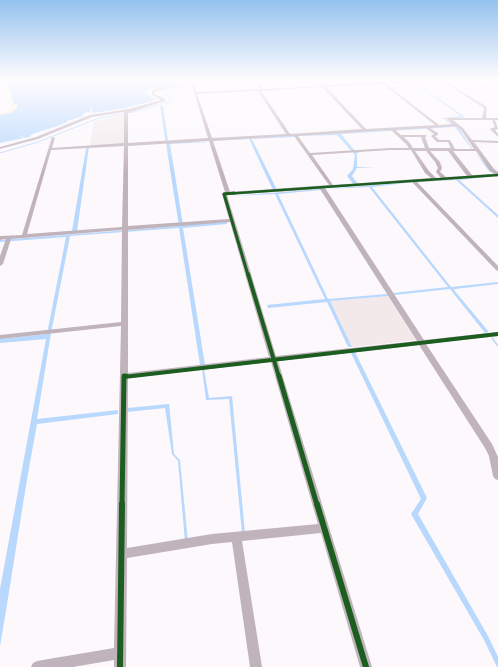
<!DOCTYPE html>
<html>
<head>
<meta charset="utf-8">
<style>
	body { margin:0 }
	canvas { display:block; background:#fcf8fc }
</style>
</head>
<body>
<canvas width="498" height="667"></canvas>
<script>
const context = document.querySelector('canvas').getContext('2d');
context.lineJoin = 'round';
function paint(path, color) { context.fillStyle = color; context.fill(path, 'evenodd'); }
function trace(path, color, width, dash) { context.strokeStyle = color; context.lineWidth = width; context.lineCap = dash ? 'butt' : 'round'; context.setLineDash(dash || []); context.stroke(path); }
paint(new Path2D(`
	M 125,115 L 124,144 L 90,146 L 94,121 Z
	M 388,296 L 416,340 L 352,347 L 330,301 Z`), '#f3e9eb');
paint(new Path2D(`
	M 3,79 L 6,79 L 14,104 L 17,104 L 17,108 L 10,113 L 0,115 L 11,107 Z`), '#fbf4e0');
paint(new Path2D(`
	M 6,79 L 193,79 L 150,89 L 145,93 L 155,99 L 155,100 L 126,108 L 93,113 L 91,108 L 95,102 L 90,108 L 91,113 L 87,112 L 82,115 L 84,116 L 73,119 L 74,119 L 66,121 L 68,122 C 56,127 44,130 30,135 L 31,136 L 26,138 L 16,134 L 24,138 L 0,143 L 0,115 L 10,113 L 17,108 L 17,104 L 14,104 Z
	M 472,79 L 498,94 L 498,95 L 472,80 L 416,83 L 465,117 L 446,119 L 459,128 L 473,150 L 495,175 L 489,171 L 474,151 L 451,150 L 473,151 L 455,127 L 341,134 L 355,151 L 361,152 L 357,153 L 357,167 L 376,167 L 357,168 L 352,176 L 359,185 L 354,185 L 347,176 L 353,169 L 355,155 L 337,135 L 299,136 L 299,135 L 452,125 L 443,118 L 461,116 L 414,83 L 386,84 Z
	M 160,106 L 163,106 L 168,141 L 209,142 L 170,144 L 183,225 L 227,222 L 227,224 L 183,228 L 205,365 L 200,365 L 179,228 L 70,236 L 51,333 L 37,419 L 118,410 L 118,414 L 37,424 C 23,497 13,572 0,646 L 0,589 L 46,339 L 0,343 L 0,339 L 47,334 L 66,237 L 0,242 L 0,240 L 179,226 Z
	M 294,135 L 295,137 L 252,139 L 277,190 L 273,190 L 249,139 L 212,141 Z
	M 89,147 L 77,231 L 72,231 L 86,148 Z
	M 498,176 L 459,180 L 498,215 L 498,218 L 456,180 L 417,182 Z
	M 413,182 L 372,187 L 451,287 L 498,282 L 498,284 L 455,289 L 454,290 L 489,332 L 485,333 L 450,289 L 395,295 L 393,293 L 448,287 L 369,187 L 325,189 Z
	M 321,189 L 321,190 L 278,194 L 328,299 L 387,294 L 388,296 L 330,301 L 352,347 L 348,347 L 327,302 L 268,308 L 267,305 L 325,299 L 275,194 L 231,196 Z
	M 355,352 L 427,498 L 418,514 L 488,636 L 498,657 L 498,667 L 497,667 L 484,640 L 411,514 L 421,499 L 351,353 Z
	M 202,369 L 204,369 L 209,398 L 232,396 L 245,533 L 242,533 L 229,399 L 206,400 Z
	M 169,404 L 174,454 L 180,460 L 188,542 L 185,542 L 178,461 L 172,454 L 165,408 L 127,412 L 127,408 Z`), '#b8d8fd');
trace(new Path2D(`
	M 0,153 L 38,142 L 99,118 L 134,112 L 168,102 L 172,100 L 172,98 L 162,93 L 164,90 L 215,79`), '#b8d8fd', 1);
trace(new Path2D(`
	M 492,338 L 498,346`), '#b8d8fd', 1.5);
paint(new Path2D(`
	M 197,79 L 203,79 L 155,92 L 155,94 L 165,99 L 165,101 L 128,113 L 128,143 L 208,138 L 192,85 L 194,85 L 197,92 L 260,89 L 254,79 L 257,79 L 263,89 L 321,86 L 315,79 L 318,79 L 324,85 L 443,79 L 469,79 L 445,81 L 487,107 L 486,118 L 498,118 L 498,120 L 495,120 L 498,129 L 495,130 L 498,134 L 498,137 L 490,129 L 495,127 L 492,120 L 453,120 L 463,128 L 472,140 L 498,141 L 498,143 L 474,142 L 494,169 L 498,172 L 498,176 L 417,182 L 498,266 L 498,271 L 496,270 L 412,182 L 325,188 L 424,340 L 498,332 L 498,336 L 426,344 L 492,444 L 498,457 L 498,480 L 495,479 L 493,476 L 489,456 L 485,448 L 419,345 L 278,361 L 372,667 L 360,667 L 321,533 L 242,541 L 262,667 L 250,667 L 232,542 L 212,544 L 127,558 L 126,667 L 114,667 L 114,660 L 73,667 L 31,667 L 33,663 L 37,661 L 114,648 L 121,326 L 0,339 L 0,335 L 121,322 L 122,230 L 11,239 L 3,264 L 0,266 L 0,256 L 6,239 L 0,240 L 0,236 L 22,235 L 52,137 L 55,138 L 52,148 L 124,143 L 124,112 L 92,117 L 38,139 L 0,149 L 0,147 L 36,137 L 90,115 L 129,109 L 161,100 L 152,95 L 152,90 ZM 442,81 L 484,108 L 482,118 L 449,118 L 447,119 L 453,124 L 439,125 L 386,84 ZM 383,84 L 435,125 L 366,129 L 326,87 ZM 322,87 L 362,129 L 290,134 L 261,91 ZM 258,91 L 286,134 L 212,138 L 197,94 ZM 456,126 L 461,130 L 474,149 L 455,149 L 450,140 L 439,140 L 435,136 L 438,135 L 438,133 L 430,128 ZM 426,128 L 434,134 L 431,136 L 437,142 L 448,142 L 451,148 L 429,148 L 425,137 L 427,136 L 426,135 L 401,135 L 395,130 ZM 391,130 L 406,144 L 409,148 L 390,148 L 310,153 L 298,136 ZM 289,136 L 294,136 L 329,185 L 230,192 L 213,141 ZM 404,137 L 421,137 L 425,148 L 413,148 L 409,142 ZM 209,141 L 225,192 L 222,194 L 229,219 L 128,226 L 128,146 ZM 124,146 L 122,227 L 27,234 L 51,150 ZM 390,150 L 411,150 L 425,173 L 431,178 L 333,185 L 312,155 ZM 415,151 L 426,151 L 435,162 L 438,168 L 436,172 L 441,178 L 436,178 L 429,171 ZM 430,151 L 448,151 L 467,176 L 446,177 L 440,172 L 442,168 L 440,162 ZM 453,151 L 476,151 L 490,171 L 495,174 L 472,175 ZM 320,189 L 417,341 L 276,356 L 227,195 ZM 230,222 L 269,357 L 128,373 L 128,230 ZM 271,362 L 318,524 L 212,534 L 127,548 L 128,378 Z`), '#c1b3bc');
trace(new Path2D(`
	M 224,194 L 498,175`), '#1b5e20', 2.5);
trace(new Path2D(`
	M 234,193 L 224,194 L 248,275`), '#1b5e20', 3);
trace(new Path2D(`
	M 248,274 L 279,377
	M 124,377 L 498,334`), '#1b5e20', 4);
trace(new Path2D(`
	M 279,376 L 317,505
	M 122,505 L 124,376 L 126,376`), '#1b5e20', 5);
trace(new Path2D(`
	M 317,504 L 366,667
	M 120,667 L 122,504`), '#1b5e20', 6);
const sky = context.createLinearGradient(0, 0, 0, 173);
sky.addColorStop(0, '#95c2f0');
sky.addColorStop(0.46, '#fefcfe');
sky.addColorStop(1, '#fefcfe00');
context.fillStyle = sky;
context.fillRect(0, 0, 498, 173);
</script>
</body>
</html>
